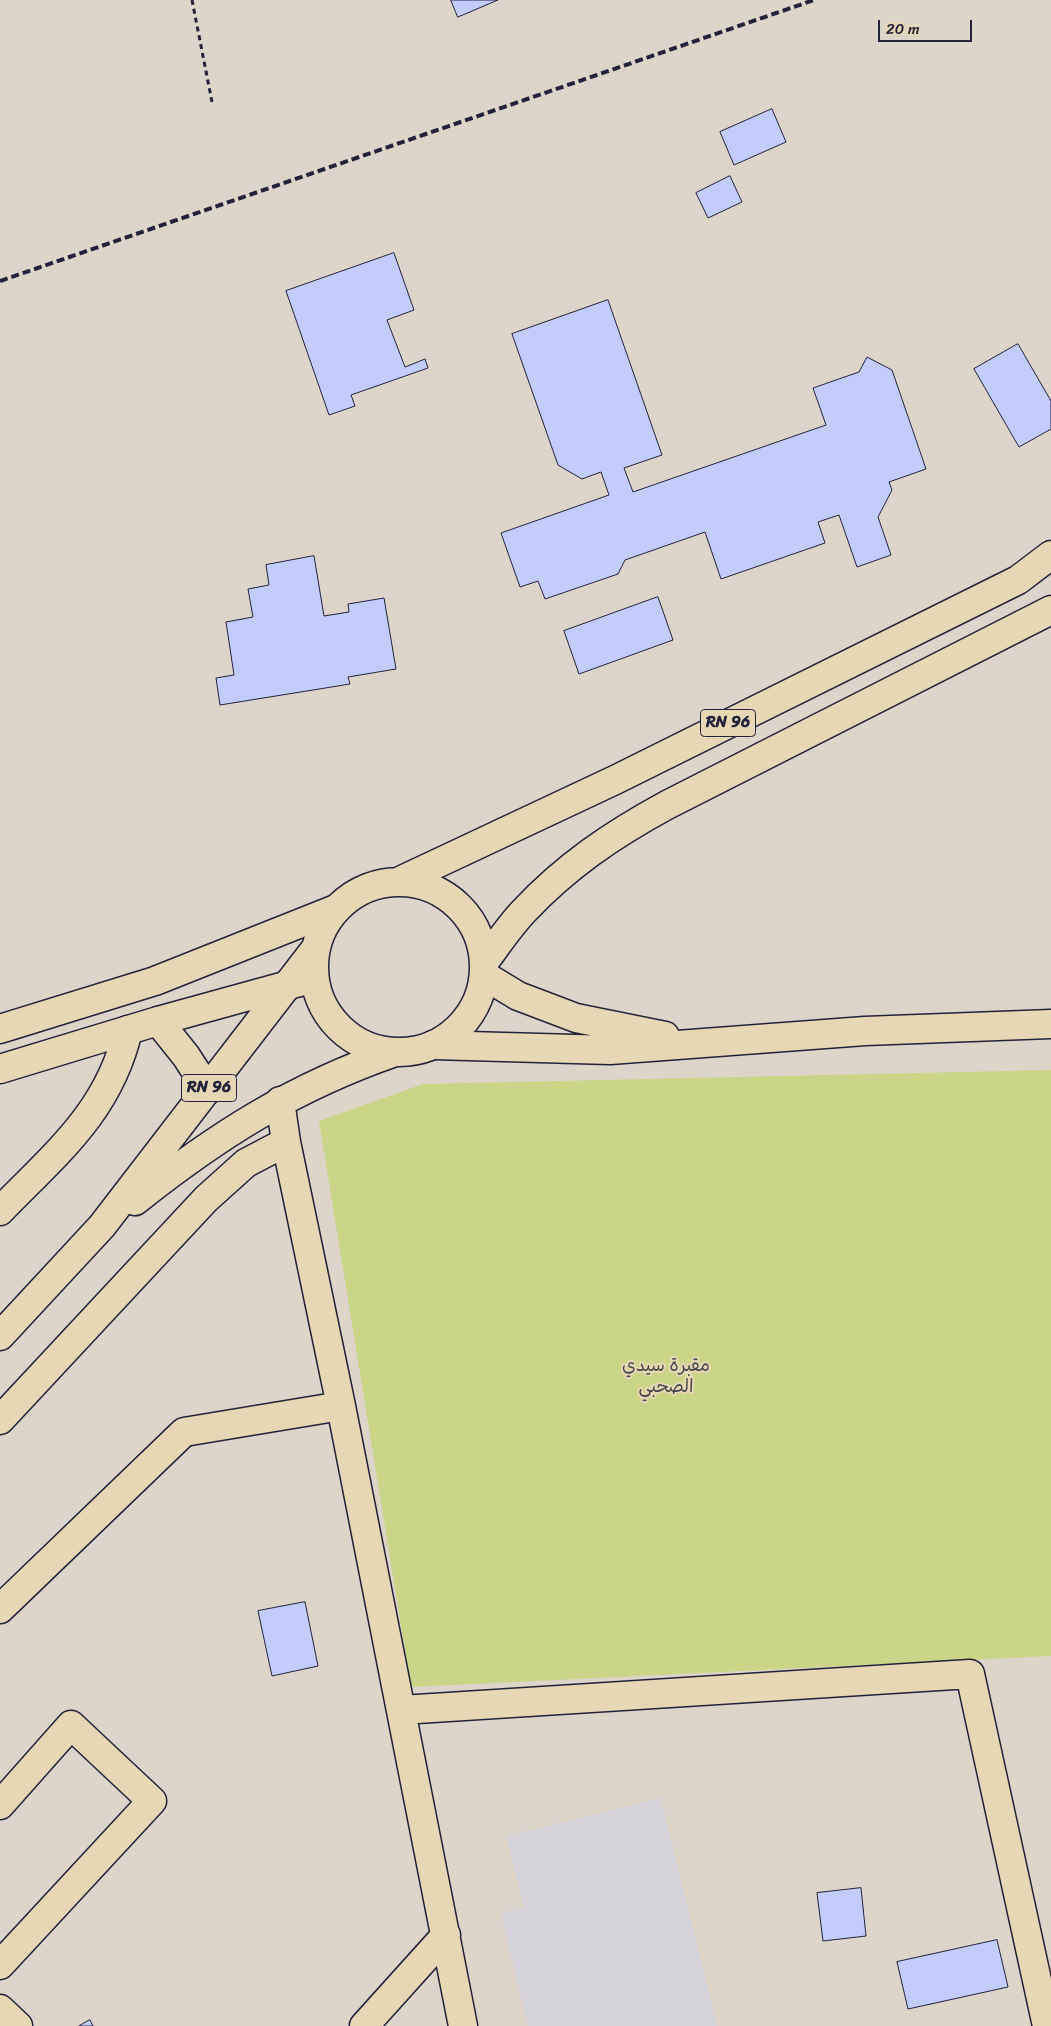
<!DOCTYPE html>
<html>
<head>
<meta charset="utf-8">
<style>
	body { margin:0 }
	#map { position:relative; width:1051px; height:2026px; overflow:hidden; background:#ddd4ca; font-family:Sriracha,sans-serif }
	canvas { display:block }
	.scale { position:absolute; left:878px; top:20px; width:94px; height:22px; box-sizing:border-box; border:2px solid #22223b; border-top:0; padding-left:6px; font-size:15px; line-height:18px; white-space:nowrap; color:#22223b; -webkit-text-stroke:4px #e8d7b4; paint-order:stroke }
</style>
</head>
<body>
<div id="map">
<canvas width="1051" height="2026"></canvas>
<div class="scale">20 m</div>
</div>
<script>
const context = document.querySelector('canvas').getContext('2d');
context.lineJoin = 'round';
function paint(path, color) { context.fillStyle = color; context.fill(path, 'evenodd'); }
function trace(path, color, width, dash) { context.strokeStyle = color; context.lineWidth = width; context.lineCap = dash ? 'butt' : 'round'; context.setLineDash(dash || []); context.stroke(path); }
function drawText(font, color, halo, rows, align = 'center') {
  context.font = font + ' Sriracha,"Playpen Sans Arabic",sans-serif'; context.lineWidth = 4; context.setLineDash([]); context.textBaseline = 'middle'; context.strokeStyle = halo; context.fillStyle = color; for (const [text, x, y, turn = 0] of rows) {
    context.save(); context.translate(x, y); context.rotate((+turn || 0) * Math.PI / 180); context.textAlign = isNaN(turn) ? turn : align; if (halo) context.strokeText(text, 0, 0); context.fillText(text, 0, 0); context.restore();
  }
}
paint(new Path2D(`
	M 661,1798 L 717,2026 L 528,2026 L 501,1914 L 524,1907 L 506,1836 Z`), '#d5d2d9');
paint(new Path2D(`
	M 1051,1070 L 1051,1656 L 411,1687 L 319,1121 L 423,1084 Z`), '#cad588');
const building = new Path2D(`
	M 451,0 L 498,0 L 458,17 Z
	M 772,109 L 786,142 L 734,165 L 720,132 Z
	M 730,176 L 742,202 L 708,218 L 696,193 Z
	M 394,253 L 414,310 L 387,320 L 405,367 L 425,359 L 428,368 L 351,395 L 355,406 L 329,415 L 286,291 Z
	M 608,300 L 662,455 L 624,468 L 633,492 L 826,425 L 813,388 L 859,372 L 867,357 L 892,370 L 926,469 L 889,482 L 892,490 L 878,517 L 891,555 L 857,567 L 839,515 L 818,522 L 825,543 L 721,579 L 705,532 L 625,560 L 618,574 L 545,599 L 538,581 L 520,587 L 501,533 L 609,495 L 601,472 L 582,479 L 558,465 L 512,334 Z
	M 1018,344 L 1051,401 L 1051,429 L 1019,447 L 974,369 Z
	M 314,556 L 324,616 L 349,612 L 348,604 L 384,598 L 396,669 L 348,677 L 350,684 L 220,705 L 216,678 L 234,675 L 226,622 L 253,617 L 248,589 L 269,585 L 266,565 Z
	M 658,597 L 673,640 L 579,674 L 564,631 Z
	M 305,1602 L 318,1666 L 272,1676 L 258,1611 Z
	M 861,1888 L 866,1936 L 823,1941 L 817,1893 Z
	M 997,1940 L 1008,1987 L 908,2009 L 897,1962 Z
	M 90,2020 L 93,2026 L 79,2026 Z`);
paint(building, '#c2ccfd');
trace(building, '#22223b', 1);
const minor = new Path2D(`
	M 280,1101 L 286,1142 L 341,1406 L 463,2026
	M 0,1211 C 56,1153 109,1112 128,1030
	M 0,1420 L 206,1199 L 246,1163 L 286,1142
	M 0,1609 L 184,1432 L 341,1406
	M 401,1710 L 970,1674 L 1047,2026
	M 0,1805 L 71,1725 L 152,1801 L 0,1965
	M 0,2009 L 18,2026
	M 364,2026 L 446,1935`);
const tertiary = new Path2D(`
	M 0,1029 L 155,981 L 336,909
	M 0,1069 L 158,1021 L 314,978`);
const secondary = new Path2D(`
	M 485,976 L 518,996 L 576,1018 L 665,1036
	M 433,1045 L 610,1050 L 865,1031 L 1051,1024`);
const primary = new Path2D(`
	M 400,881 L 615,780 L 1018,580 L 1051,555
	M314 967a85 85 0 1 1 170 0a85 85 0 1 1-170 0Z
	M 485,961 C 497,945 509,927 523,912 C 566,866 612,835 667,805 L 1051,610
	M 158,1021 L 186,1056 L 208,1090
	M 135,1201 C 218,1135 294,1087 395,1052
	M 0,1336 L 102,1226 L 316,948`);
trace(minor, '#22223b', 31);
trace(tertiary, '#22223b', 31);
trace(secondary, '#22223b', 31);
trace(primary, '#22223b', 31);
trace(new Path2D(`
	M 192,0 L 212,102`), '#22223b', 3, [5, 4]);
trace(minor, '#e8d7b4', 28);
trace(tertiary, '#e8d7b4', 28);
trace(secondary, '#e8d7b4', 28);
trace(primary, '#e8d7b4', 28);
trace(new Path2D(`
	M 0,281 L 814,0`), '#22223b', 4, [8, 4]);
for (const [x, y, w] of [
	[728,723,55],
	[209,1088,55]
]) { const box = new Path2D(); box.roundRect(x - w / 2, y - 13.5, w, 27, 4); context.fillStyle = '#e8d7b4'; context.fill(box); trace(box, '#22223b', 1); }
drawText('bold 16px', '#22223b', null, [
	["RN 96",728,723],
	["RN 96",209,1088]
]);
drawText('18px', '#44464a', '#e8d7b4', [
	["مقبرة سيدي",666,1366],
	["الصحبي",666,1387]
]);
</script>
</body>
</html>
